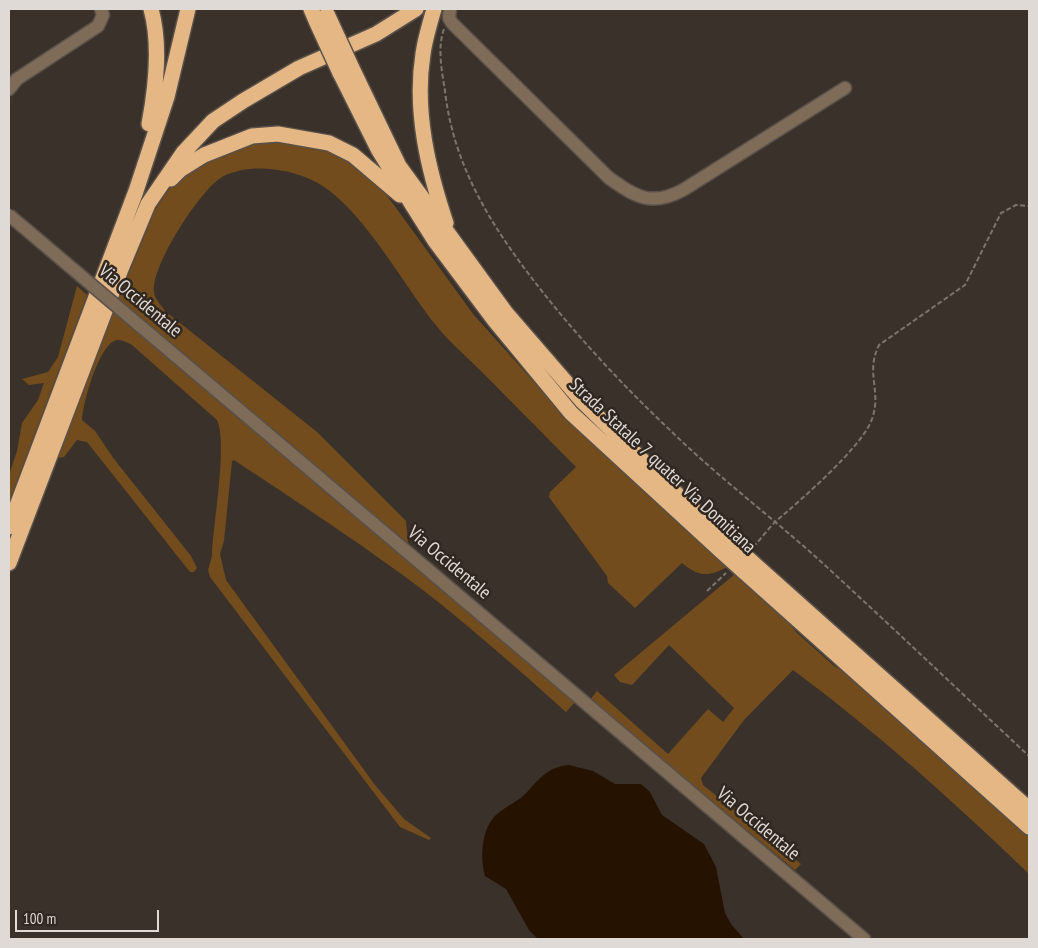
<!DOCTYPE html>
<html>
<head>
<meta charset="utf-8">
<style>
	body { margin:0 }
	#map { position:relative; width:1038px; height:948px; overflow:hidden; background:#3a322a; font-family:"PT Sans Narrow",sans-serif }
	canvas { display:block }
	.frame { position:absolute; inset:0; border:10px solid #dfdad5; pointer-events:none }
	.scale { position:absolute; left:15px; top:910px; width:144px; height:22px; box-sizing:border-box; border:2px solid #dfdad5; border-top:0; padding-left:6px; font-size:15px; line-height:18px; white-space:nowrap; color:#dfdad5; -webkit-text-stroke:4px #302820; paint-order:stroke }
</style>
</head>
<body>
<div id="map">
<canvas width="1038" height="948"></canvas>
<div class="frame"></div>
<div class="scale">100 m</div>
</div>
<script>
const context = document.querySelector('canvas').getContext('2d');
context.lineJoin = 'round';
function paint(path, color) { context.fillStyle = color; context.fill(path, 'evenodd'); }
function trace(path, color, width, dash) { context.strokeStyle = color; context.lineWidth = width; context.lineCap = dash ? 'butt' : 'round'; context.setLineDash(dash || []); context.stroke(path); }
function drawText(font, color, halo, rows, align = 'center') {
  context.font = font + ' "PT Sans Narrow",sans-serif'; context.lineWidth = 5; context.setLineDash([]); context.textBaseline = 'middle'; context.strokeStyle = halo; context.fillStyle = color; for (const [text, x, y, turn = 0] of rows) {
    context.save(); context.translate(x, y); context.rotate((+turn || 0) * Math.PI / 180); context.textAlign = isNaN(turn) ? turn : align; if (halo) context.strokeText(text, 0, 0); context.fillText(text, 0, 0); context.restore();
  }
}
paint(new Path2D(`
	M 247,139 L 316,143 L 353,161 L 378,183 L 473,314 L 543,392 L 600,451 L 727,567 C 709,577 699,577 682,563 L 635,608 L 608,583 L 607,576 L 549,497 L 550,492 L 576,467 C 544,435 512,402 480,370 C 465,355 448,341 435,324 C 402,283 360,204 314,181 C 287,168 249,163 222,177 C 200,190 151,266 154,292 C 154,298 161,305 165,311 L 317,432 L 406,521 L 408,543 L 405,543 L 252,412 L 575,702 L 566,712 C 512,664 459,616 400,573 C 346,534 290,497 234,460 L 232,461 L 224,541 L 220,554 L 226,580 L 375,785 L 404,819 L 431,838 L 429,840 L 400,827 L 210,577 L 208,570 L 212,556 C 213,524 228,444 217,420 L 132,345 C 126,342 120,338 114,341 C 98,349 83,402 82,420 L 95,431 L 114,459 L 191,556 L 197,568 L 194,572 L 190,572 L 87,442 L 77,440 L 64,457 L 57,458 L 97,351 L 155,210 L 169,189 L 194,165 Z
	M 77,286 L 87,295 L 9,502 L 9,475 L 17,451 L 22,423 L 38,400 L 44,383 L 29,385 L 22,379 L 48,372 L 58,357 Z
	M 735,574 L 779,611 L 797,633 L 834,666 L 850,675 L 915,731 L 1029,835 L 1029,874 C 954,802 877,732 793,670 L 744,720 L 701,778 L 703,785 L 801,864 L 795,870 L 590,700 L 597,691 L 668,754 L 708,709 L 723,722 L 734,708 L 669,645 L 632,685 L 620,682 L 614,675 Z`), '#724c1d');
paint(new Path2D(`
	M 569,765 L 593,771 L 615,784 L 641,784 L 650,792 L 662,815 L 704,844 L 716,867 L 725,913 L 731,924 L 744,939 L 538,939 L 529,930 L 506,889 L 485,876 C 480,857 481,828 497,814 C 506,806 520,801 528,791 C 541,777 548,767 569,765 Z`), '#261200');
const minor = new Path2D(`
	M 450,9 L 449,18 L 452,23 L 609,178 C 636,197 651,207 683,190 L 845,88
	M 9,89 L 17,79 L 98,26 L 103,15 L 101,9
	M 249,418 L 864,939`);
const highway = new Path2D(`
	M 311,9 L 317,23
	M 434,9 C 430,23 425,39 423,54 C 414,111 428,169 446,223
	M 351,66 L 399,166 L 506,313 L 583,402 L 683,500 L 730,543
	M 340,73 L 378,149 L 413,206 L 435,241 L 495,321 L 571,413 L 722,552
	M 149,124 C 156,87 161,45 151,9
	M 171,179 L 180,170 L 204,155 L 252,136 L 278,134 L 329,143 L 353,155 L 400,195
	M 9,527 L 136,191 L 167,97 L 188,9
	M 751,561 L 1029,809
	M 9,563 L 121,269 L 148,204 L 183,153 L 213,121 L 243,101 L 299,68 L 376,34 L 416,9
	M 742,570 L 1029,827`);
trace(minor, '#585049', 15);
trace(highway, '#585049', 18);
trace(new Path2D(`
	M 444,29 C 437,48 442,72 445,91 C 453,163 489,222 531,277 C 573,332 621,384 671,431 C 717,476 769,515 817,558 C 888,623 958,690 1029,756
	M 753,547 C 761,539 768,529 776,521 C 800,501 863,446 872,419 C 882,391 865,373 879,345 L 965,285 L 1001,213 L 1016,205 L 1029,206
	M 707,591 L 726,573`), '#7c756e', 2, [5, 2.5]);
trace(minor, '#7e6c58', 12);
trace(highway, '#e5b785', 15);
const minorBridge = new Path2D(`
	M 9,215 L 249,418`);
const highwayBridge = new Path2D(`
	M 327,14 L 351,66
	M 317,23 L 340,73
	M 730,543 L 751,561
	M 722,552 L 742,570`);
trace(minorBridge, '#585049', 15, []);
trace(highwayBridge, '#585049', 18, []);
trace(minorBridge, '#7e6c58', 12);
trace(highwayBridge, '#e5b785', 15);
drawText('19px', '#dfdad5', '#302820', [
	["Via Occidentale",140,301,40],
	["Strada Statale 7 quater Via Domitiana",662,466,43],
	["Via Occidentale",449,563,40],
	["Via Occidentale",758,824,40]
]);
</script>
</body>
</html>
